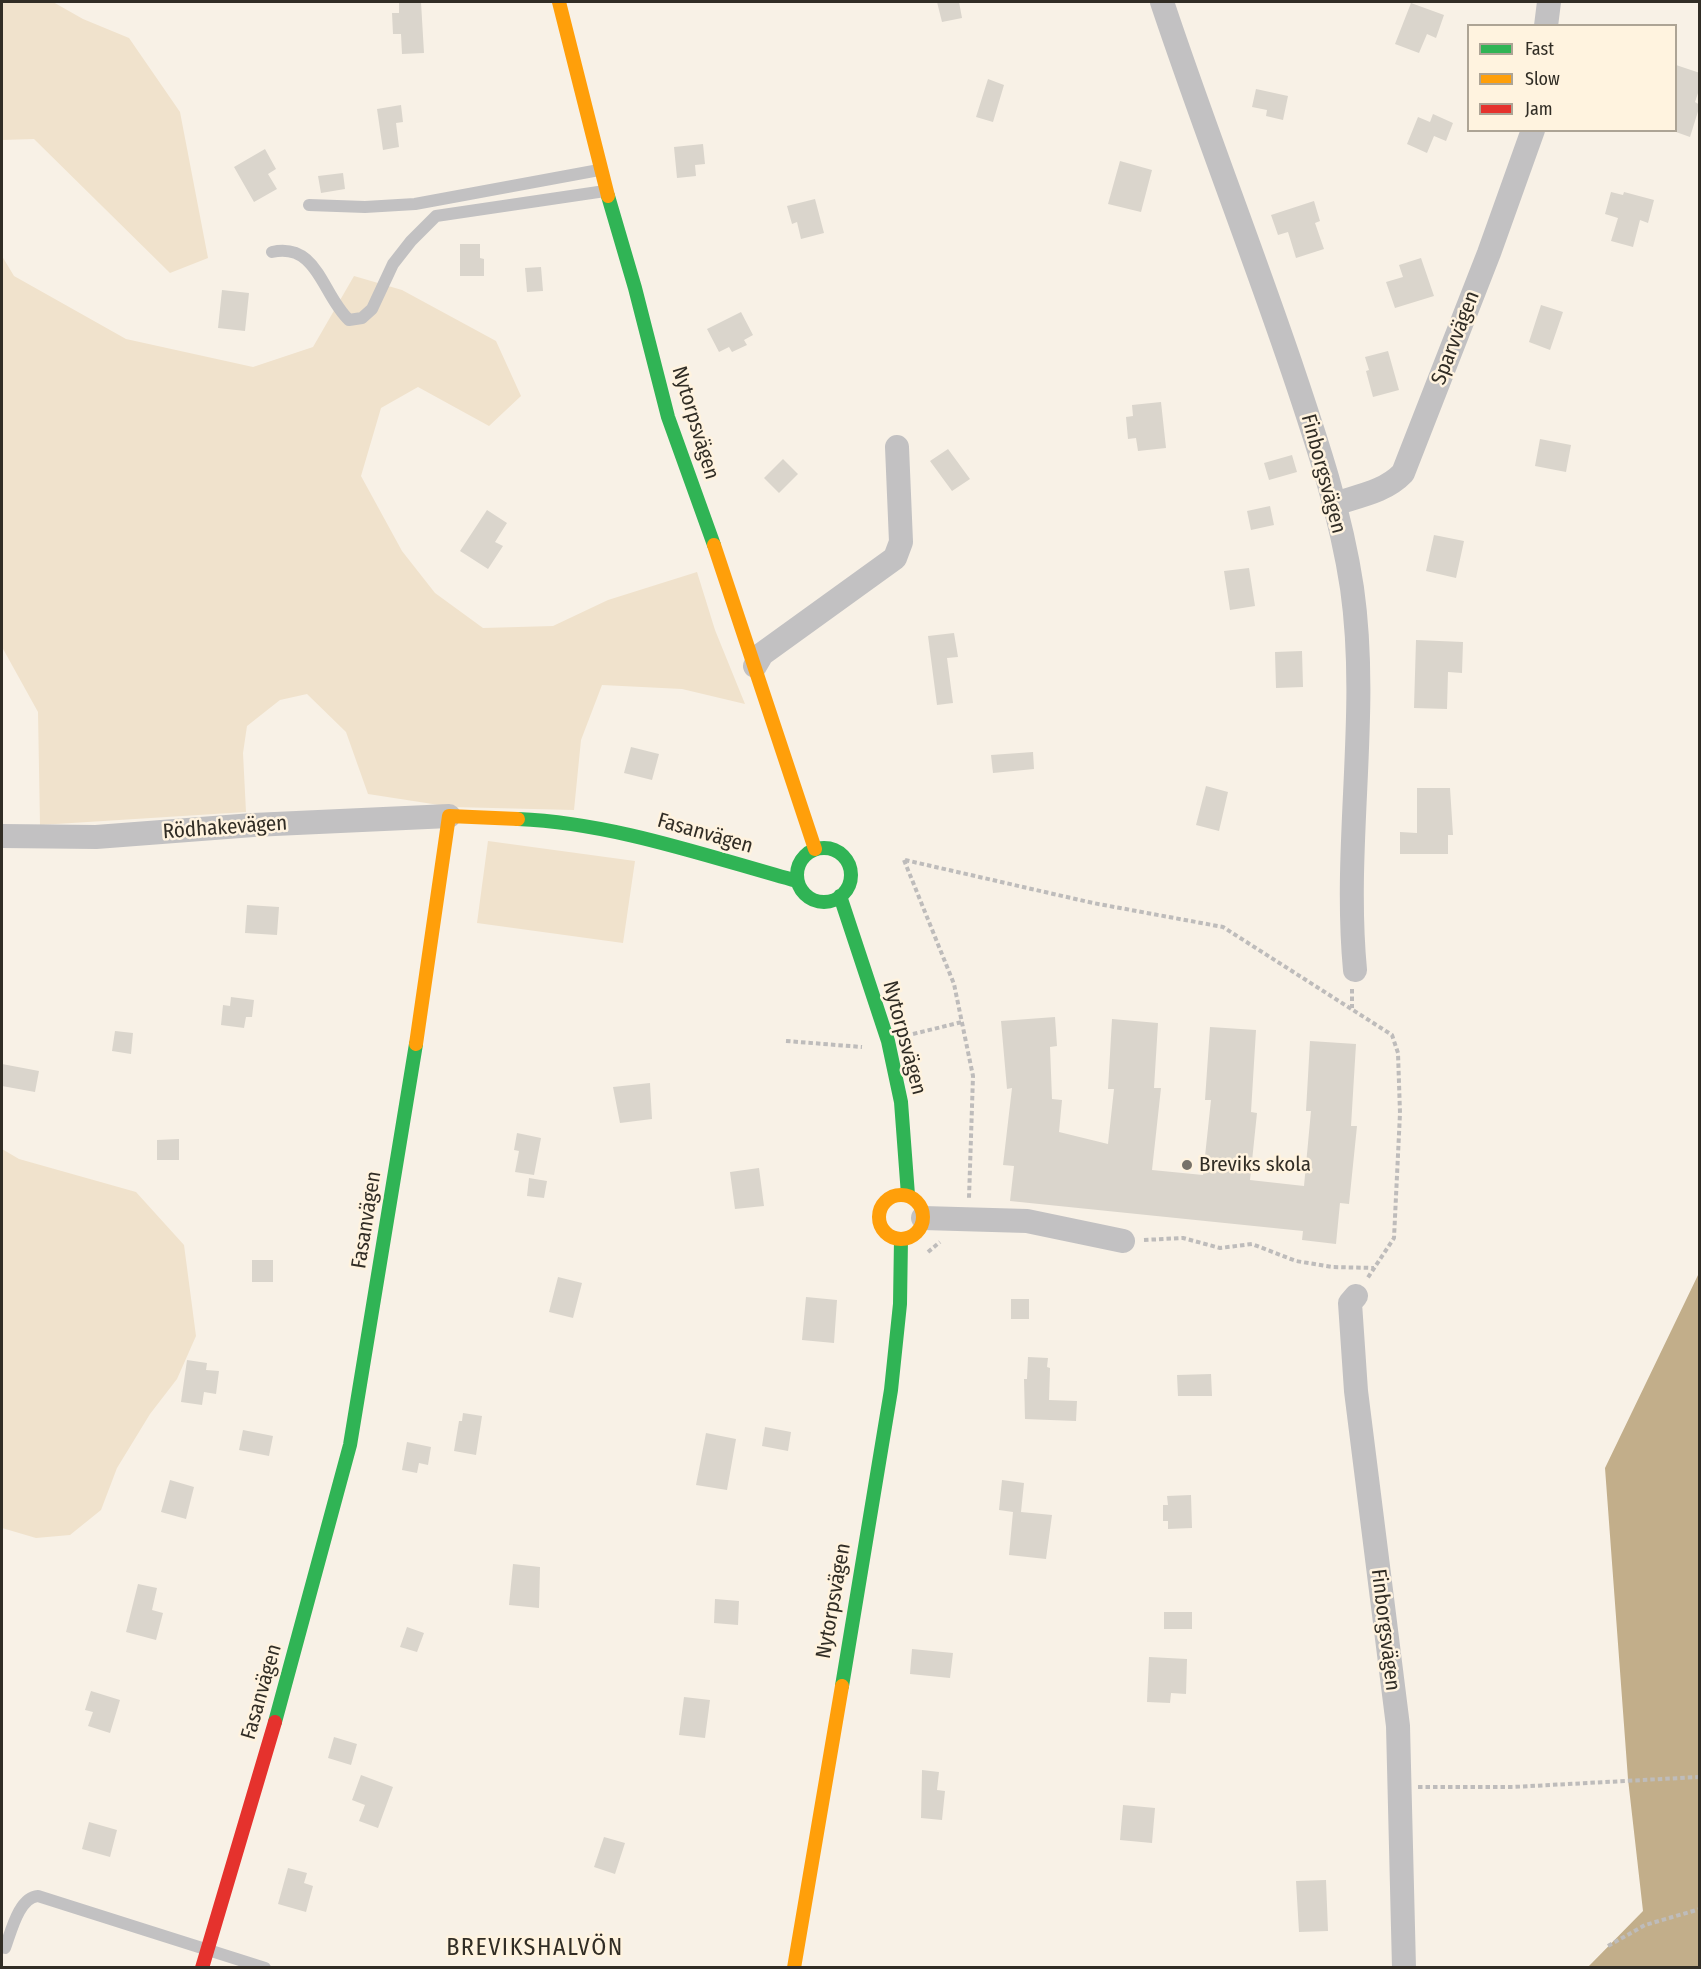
<!DOCTYPE html>
<html>
<head>
<meta charset="utf-8">
<style>
	body { margin:0 }
	#map { position:relative; width:1701px; height:1969px; overflow:hidden; background:#f8f1e6; font-family:"Fira Sans Condensed",sans-serif }
	canvas { display:block }
	.frame { position:absolute; inset:0; border:3px solid #312d25; pointer-events:none }
	.legend { position:absolute; left:1467px; top:24px; width:210px; height:108px; box-sizing:border-box; background:#fff3df; border:2px solid #ada495; margin:0; padding:8px 10px; list-style:none; font-size:18px; color:#312d25 }
	.legend li { display:flex; align-items:center; gap:12px; height:30px }
	.legend b { width:30px; border:2px solid #ada495 }
</style>
</head>
<body>
<div id="map">
<canvas width="1701" height="1969"></canvas>
<div class="frame"></div>
<ul class="legend">
<li><b style="height:8px;background:#30b455"></b>Fast</li>
<li><b style="height:8px;background:#ff9f0a"></b>Slow</li>
<li><b style="height:8px;background:#e5322d"></b>Jam</li>
</ul>
</div>
<script>
const context = document.querySelector('canvas').getContext('2d');
context.lineJoin = 'round';
function paint(path, color) { context.fillStyle = color; context.fill(path, 'evenodd'); }
function trace(path, color, width, dash) { context.strokeStyle = color; context.lineWidth = width; context.lineCap = dash ? 'butt' : 'round'; context.setLineDash(dash || []); context.stroke(path); }
function drawText(font, color, halo, rows, align = 'center') {
  context.font = font + ' "Fira Sans Condensed",sans-serif'; context.lineWidth = 5; context.setLineDash([]); context.textBaseline = 'middle'; context.strokeStyle = halo; context.fillStyle = color; for (const [text, x, y, turn = 0] of rows) {
    context.save(); context.translate(x, y); context.rotate((+turn || 0) * Math.PI / 180); context.textAlign = isNaN(turn) ? turn : align; if (halo) context.strokeText(text, 0, 0); context.fillText(text, 0, 0); context.restore();
  }
}
paint(new Path2D(`
	M 2,2 L 53,2 L 83,19 L 129,38 L 180,112 L 208,258 L 170,273 L 34,139 L 2,140 Z
	M 2,256 L 14,276 L 126,339 L 253,367 L 313,347 L 354,276 L 402,290 L 496,341 L 521,396 L 489,426 L 418,387 L 381,408 L 361,476 L 402,551 L 435,593 L 483,628 L 553,626 L 608,600 L 697,572 L 715,630 L 745,704 L 682,689 L 602,685 L 581,740 L 574,810 L 452,807 L 368,794 L 346,732 L 307,694 L 280,700 L 247,726 L 243,753 L 246,812 L 40,825 L 38,712 L 2,647 Z
	M 488,841 L 635,861 L 623,943 L 477,923 Z
	M 2,1149 L 19,1159 L 136,1192 L 184,1245 L 196,1336 L 177,1379 L 150,1414 L 117,1468 L 101,1510 L 70,1535 L 36,1538 L 2,1528 Z`), '#f0e2cc');
paint(new Path2D(`
	M 1699,1273 L 1699,1967 L 1588,1967 L 1643,1911 L 1628,1779 L 1605,1468 Z`), '#c2ae8a');
paint(new Path2D(`
	M 399,2 L 421,2 L 424,53 L 402,54 L 401,34 L 393,34 L 392,13 L 399,13 Z
	M 937,2 L 959,2 L 962,18 L 942,22 Z
	M 1411,3 L 1444,15 L 1436,38 L 1427,34 L 1419,53 L 1395,44 Z
	M 1676,65 L 1700,73 L 1700,87 L 1695,102 L 1700,105 L 1690,137 L 1676,132 Z
	M 988,79 L 1004,85 L 993,122 L 976,117 Z
	M 1256,89 L 1288,96 L 1283,120 L 1266,116 L 1267,110 L 1252,107 Z
	M 401,105 L 403,122 L 396,123 L 399,147 L 383,150 L 377,109 Z
	M 1433,114 L 1453,123 L 1446,141 L 1434,136 L 1427,153 L 1407,144 L 1418,117 L 1430,122 Z
	M 703,144 L 705,164 L 695,165 L 696,176 L 677,178 L 674,147 Z
	M 265,149 L 276,169 L 268,174 L 277,189 L 254,202 L 234,167 Z
	M 1120,161 L 1152,170 L 1141,212 L 1108,204 Z
	M 343,173 L 345,189 L 321,193 L 318,176 Z
	M 1611,192 L 1623,195 L 1624,192 L 1654,200 L 1648,223 L 1640,220 L 1633,247 L 1611,241 L 1618,218 L 1605,214 Z
	M 815,199 L 824,233 L 801,239 L 797,222 L 792,224 L 787,206 Z
	M 1314,201 L 1320,221 L 1315,223 L 1324,249 L 1296,258 L 1288,232 L 1278,235 L 1271,215 Z
	M 460,244 L 480,244 L 480,258 L 484,259 L 484,276 L 460,276 Z
	M 1421,258 L 1434,296 L 1395,308 L 1386,282 L 1403,277 L 1399,265 Z
	M 541,267 L 543,291 L 527,292 L 525,268 Z
	M 222,290 L 249,293 L 245,331 L 218,328 Z
	M 1541,305 L 1563,312 L 1550,350 L 1529,342 Z
	M 741,312 L 753,335 L 744,340 L 747,345 L 732,352 L 729,347 L 719,352 L 707,329 Z
	M 1388,351 L 1399,390 L 1373,397 L 1366,371 L 1369,370 L 1365,357 Z
	M 1161,402 L 1166,448 L 1138,451 L 1136,438 L 1128,439 L 1126,417 L 1133,416 L 1132,405 Z
	M 1540,439 L 1571,445 L 1566,472 L 1535,466 Z
	M 948,449 L 970,479 L 952,491 L 930,461 Z
	M 1292,455 L 1297,472 L 1269,480 L 1264,463 Z
	M 783,459 L 798,474 L 779,493 L 764,478 Z
	M 1270,506 L 1274,525 L 1251,530 L 1247,511 Z
	M 487,510 L 507,523 L 495,542 L 503,546 L 488,569 L 460,551 Z
	M 1434,535 L 1464,541 L 1456,578 L 1426,571 Z
	M 1249,568 L 1255,606 L 1230,610 L 1224,571 Z
	M 954,633 L 958,657 L 947,658 L 953,703 L 937,705 L 928,636 Z
	M 1416,640 L 1463,642 L 1462,673 L 1448,672 L 1447,709 L 1414,708 Z
	M 1302,651 L 1303,687 L 1276,688 L 1275,652 Z
	M 631,747 L 659,754 L 652,780 L 624,773 Z
	M 1033,752 L 1034,769 L 993,773 L 991,755 Z
	M 1206,786 L 1228,792 L 1219,831 L 1196,825 Z
	M 1417,788 L 1450,788 L 1453,835 L 1448,835 L 1448,854 L 1400,854 L 1400,832 L 1417,833 Z
	M 247,905 L 279,907 L 277,935 L 245,933 Z
	M 231,997 L 254,1000 L 252,1017 L 246,1017 L 244,1028 L 221,1025 L 223,1005 L 230,1006 Z
	M 1055,1017 L 1057,1046 L 1050,1047 L 1052,1099 L 1062,1100 L 1059,1132 L 1108,1144 L 1114,1089 L 1108,1089 L 1112,1019 L 1158,1023 L 1154,1088 L 1161,1088 L 1152,1170 L 1203,1175 L 1211,1100 L 1205,1100 L 1210,1027 L 1256,1030 L 1251,1112 L 1257,1113 L 1250,1180 L 1304,1186 L 1311,1111 L 1306,1111 L 1310,1041 L 1356,1044 L 1351,1126 L 1357,1126 L 1349,1204 L 1340,1203 L 1336,1244 L 1302,1240 L 1303,1231 L 1010,1201 L 1014,1166 L 1003,1165 L 1012,1088 L 1007,1089 L 1001,1021 Z
	M 115,1031 L 133,1033 L 131,1054 L 112,1051 Z
	M 2,1064 L 39,1071 L 35,1092 L 2,1086 Z
	M 650,1083 L 652,1119 L 620,1123 L 613,1087 Z
	M 517,1133 L 541,1138 L 534,1175 L 515,1172 L 519,1151 L 514,1150 Z
	M 179,1139 L 179,1160 L 157,1160 L 157,1140 Z
	M 759,1168 L 764,1206 L 735,1209 L 730,1172 Z
	M 529,1178 L 547,1181 L 544,1198 L 527,1196 Z
	M 252,1260 L 273,1260 L 273,1282 L 252,1282 Z
	M 558,1277 L 582,1283 L 573,1318 L 549,1312 Z
	M 806,1297 L 837,1300 L 834,1343 L 802,1340 Z
	M 1011,1299 L 1029,1299 L 1029,1319 L 1011,1319 Z
	M 1028,1357 L 1048,1358 L 1047,1367 L 1050,1368 L 1049,1400 L 1077,1401 L 1076,1421 L 1025,1419 L 1024,1379 L 1027,1379 Z
	M 187,1360 L 207,1363 L 206,1370 L 219,1371 L 216,1394 L 204,1392 L 202,1405 L 181,1402 Z
	M 1211,1374 L 1212,1396 L 1178,1396 L 1177,1375 Z
	M 463,1413 L 482,1416 L 476,1455 L 454,1451 L 459,1421 L 462,1421 Z
	M 765,1427 L 791,1432 L 788,1451 L 762,1446 Z
	M 243,1430 L 273,1436 L 269,1456 L 239,1450 Z
	M 706,1433 L 736,1439 L 727,1490 L 696,1485 Z
	M 407,1442 L 431,1447 L 428,1465 L 419,1463 L 417,1473 L 402,1470 Z
	M 170,1480 L 194,1487 L 186,1519 L 161,1512 Z
	M 1002,1480 L 1024,1483 L 1021,1512 L 1052,1515 L 1046,1559 L 1009,1555 L 1013,1512 L 999,1510 Z
	M 1191,1495 L 1192,1528 L 1168,1529 L 1168,1521 L 1163,1521 L 1163,1505 L 1168,1505 L 1167,1496 Z
	M 513,1564 L 540,1567 L 539,1608 L 509,1605 Z
	M 138,1584 L 157,1588 L 152,1610 L 163,1613 L 156,1640 L 126,1632 Z
	M 715,1599 L 739,1601 L 738,1625 L 714,1623 Z
	M 1164,1612 L 1192,1612 L 1192,1629 L 1164,1629 Z
	M 407,1627 L 424,1633 L 417,1652 L 400,1647 Z
	M 912,1649 L 953,1653 L 950,1678 L 910,1674 Z
	M 1149,1657 L 1187,1659 L 1186,1694 L 1171,1693 L 1170,1703 L 1147,1702 Z
	M 91,1691 L 120,1700 L 110,1733 L 88,1726 L 93,1712 L 85,1710 Z
	M 684,1697 L 710,1700 L 705,1738 L 679,1735 Z
	M 334,1737 L 357,1744 L 351,1765 L 328,1758 Z
	M 922,1770 L 939,1772 L 937,1790 L 945,1791 L 942,1820 L 921,1818 Z
	M 361,1775 L 393,1787 L 378,1828 L 359,1821 L 365,1805 L 352,1800 Z
	M 1123,1805 L 1155,1808 L 1152,1843 L 1120,1840 Z
	M 89,1822 L 117,1830 L 110,1857 L 82,1849 Z
	M 604,1837 L 625,1843 L 615,1874 L 594,1867 Z
	M 288,1868 L 307,1873 L 304,1883 L 313,1886 L 306,1912 L 278,1904 Z
	M 1326,1880 L 1328,1931 L 1299,1932 L 1296,1881 Z`), '#dad5cc');
trace(new Path2D(`
	M 904,860 L 954,984 L 973,1076 L 969,1198
	M 905,860 L 1093,903 L 1223,927 L 1392,1035 L 1398,1053 L 1400,1113 L 1394,1238 L 1367,1279
	M 1352,989 L 1352,1008
	M 913,1034 L 962,1022
	M 786,1041 L 862,1047
	M 1144,1240 L 1183,1238 L 1220,1248 L 1252,1244 L 1296,1261 L 1332,1267 L 1374,1268
	M 928,1252 L 940,1242
	M 1418,1787 L 1513,1787 L 1699,1777
	M 1608,1946 L 1645,1925 L 1700,1909`), '#bebcbb', 4, [4.5, 3]);
trace(new Path2D(`
	M 309,205 L 365,207 L 415,204 L 599,170
	M 272,252 C 318,242 322,295 349,320 L 362,318 L 372,309 L 393,264 L 411,241 L 436,216 L 605,191
	M 5,1948 C 11,1932 19,1897 38,1896 L 265,1968`), '#c2c1c2', 12);
trace(new Path2D(`
	M 1162,2 C 1203,125 1251,247 1293,371 C 1317,442 1341,514 1352,588 C 1370,714 1343,843 1355,970
	M 1546,26 L 1549,2
	M 1334,504 C 1358,496 1385,492 1403,473 L 1489,253 L 1533,130
	M 755,666 L 762,654 L 895,558 L 901,542 L 897,447
	M 2,836 L 96,837 L 253,825 L 449,816
	M 923,1218 L 1027,1221 L 1123,1241
	M 1356,1296 L 1350,1303 L 1356,1391 L 1398,1726 L 1404,1968`), '#c2c1c2', 24);
trace(new Path2D(`
	M 608,196 L 635,288 L 668,417 L 714,545
	M 518,819 C 613,823 706,856 797,881
	M797 875a27 27 0 1 1 54 0a27 27 0 1 1-54 0Z
	M 840,896 L 888,1041 L 901,1102 L 908,1195
	M 842,1686 L 891,1390 L 900,1304 L 901,1239
	M 275,1722 L 350,1445 L 416,1044`), '#30b455', 14);
trace(new Path2D(`
	M 559,2 L 608,196
	M 714,545 L 815,849
	M 416,1044 L 449,816 L 518,819
	M879 1217a22 22 0 1 1 44 0a22 22 0 1 1-44 0Z
	M 794,1968 L 842,1686`), '#ff9f0a', 14);
trace(new Path2D(`
	M 202,1968 L 275,1722`), '#e5322d', 14);
for (const [x, y, r, color] of [
	[1187,1165,6,"#777269"]
]) { const dot = new Path2D(); dot.arc(x, y, r, 0, 2 * Math.PI); context.fillStyle = color; context.fill(dot); trace(dot, '#fff3df', 2); }
drawText('21px', '#312d25', '#fff3df', [
	["Sparvvägen",1456,338,-69],
	["Nytorpsvägen",695,423,73],
	["Finborgsvägen",1323,474,75],
	["Rödhakevägen",225,828,-4],
	["Fasanvägen",705,834,16],
	["Nytorpsvägen",904,1038,75],
	["Fasanvägen",367,1220,-81],
	["Nytorpsvägen",834,1601,-80],
	["Finborgsvägen",1385,1630,83],
	["Fasanvägen",262,1692,-74]
]);
drawText('21px', '#312d25', '#fff3df', [
	["Breviks skola",1199,1165]
], 'left');
context.letterSpacing = '1.5px';
drawText('24px', '#312d25', '#fff3df', [
	["BREVIKSHALVÖN",535,1948]
]);
context.letterSpacing = '0px';
</script>
</body>
</html>
